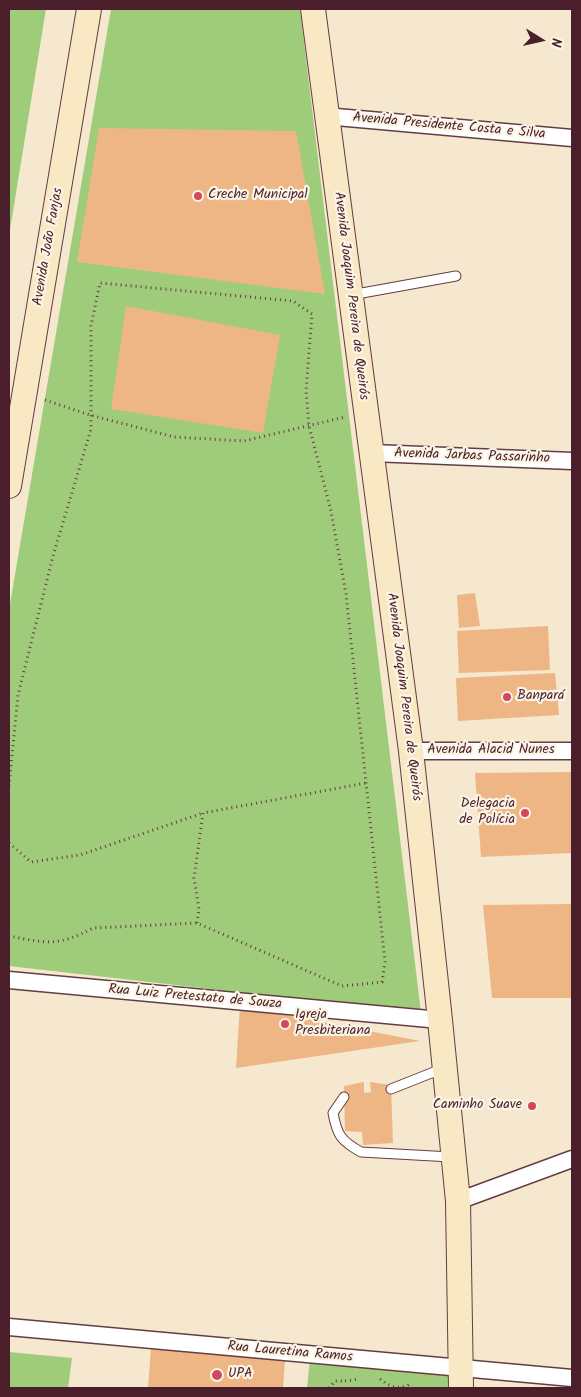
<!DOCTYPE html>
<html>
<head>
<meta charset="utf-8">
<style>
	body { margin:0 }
	#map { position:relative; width:581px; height:1397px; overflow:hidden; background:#f5e8ce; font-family:Kalam,sans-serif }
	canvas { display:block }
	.frame { position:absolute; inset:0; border:10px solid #4a1f2b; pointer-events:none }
	.north { position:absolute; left:516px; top:15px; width:50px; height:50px; -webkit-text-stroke:4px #fcf5e5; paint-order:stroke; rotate:100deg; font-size:14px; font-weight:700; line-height:20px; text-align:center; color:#4a1f2b }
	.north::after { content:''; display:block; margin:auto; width:18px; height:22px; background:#4a1f2b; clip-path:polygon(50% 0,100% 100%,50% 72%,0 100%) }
</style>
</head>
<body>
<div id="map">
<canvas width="581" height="1397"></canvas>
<div class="frame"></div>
<div class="north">N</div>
</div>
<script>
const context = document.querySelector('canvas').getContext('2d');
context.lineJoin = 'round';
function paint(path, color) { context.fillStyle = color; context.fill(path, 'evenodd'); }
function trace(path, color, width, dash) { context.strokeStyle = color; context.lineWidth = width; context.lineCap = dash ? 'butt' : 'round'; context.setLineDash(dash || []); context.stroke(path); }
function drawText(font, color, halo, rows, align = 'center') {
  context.font = font + ' Kalam,sans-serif'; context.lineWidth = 4.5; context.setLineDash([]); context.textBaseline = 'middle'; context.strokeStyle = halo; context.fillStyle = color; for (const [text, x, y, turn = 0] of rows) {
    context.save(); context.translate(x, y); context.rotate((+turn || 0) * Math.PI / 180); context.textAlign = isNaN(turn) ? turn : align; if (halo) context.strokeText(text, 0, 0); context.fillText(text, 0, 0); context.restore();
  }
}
paint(new Path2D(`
	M 9,9 L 46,9 L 9,236 Z
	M 111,9 L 300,9 L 421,1013 L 9,966 L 9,610 Z
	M 9,1352 L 72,1358 L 68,1388 L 9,1388 Z
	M 310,1358 L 454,1368 L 454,1388 L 307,1388 Z`), '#9ecc7a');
paint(new Path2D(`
	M 99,128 L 296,131 L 325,294 L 77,262 Z
	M 126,306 L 280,335 L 263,433 L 111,409 Z
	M 475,593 L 480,626 L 459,628 L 457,595 Z
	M 548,626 L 550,670 L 459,673 L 457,631 Z
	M 555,673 L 559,715 L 458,721 L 456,678 Z
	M 572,772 L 572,853 L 481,857 L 475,773 Z
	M 572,904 L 572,998 L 492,998 L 483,905 Z
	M 240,1006 L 420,1041 L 236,1068 Z
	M 364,1082 L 364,1093 L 371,1092 L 370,1082 L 391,1085 L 393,1143 L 363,1145 L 362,1132 L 345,1131 L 344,1086 Z
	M 151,1348 L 285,1361 L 283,1388 L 148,1388 Z`), '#eeb684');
const lane = new Path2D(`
	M 351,295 L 456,276
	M 391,1089 L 444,1068
	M 344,1097 L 333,1113 C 337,1135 341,1141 361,1152 L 451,1157`);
const street = new Path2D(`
	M 325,116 L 572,138
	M 372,453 L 572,461
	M 411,751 L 572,751
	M 9,980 L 440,1020
	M 458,1201 L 572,1159
	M 9,1327 L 572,1378`);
const secondary = new Path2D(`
	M 313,9 L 411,751 L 440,1020 L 458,1201 L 461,1388
	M 9,486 L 89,9`);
trace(lane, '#643d43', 11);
trace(street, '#643d43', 19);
trace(secondary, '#643d43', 26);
trace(new Path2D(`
	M 45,400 L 90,415 L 174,437 L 244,441 L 345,417
	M 9,786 L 18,695 L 53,556 L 91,429 L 91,326 L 100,283 L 293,301 L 312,314 L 306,391 L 309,426 L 331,511 L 346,594 L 385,962 L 382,982 L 342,986 L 197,923 L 93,928 C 58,947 46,943 9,936
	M 9,843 L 31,862 L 80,855 L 203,813
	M 197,923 L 199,909 L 194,878 L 203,813 L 366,783
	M 380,1379 C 389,1386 397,1390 408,1385 L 409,1382
	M 345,1381 L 359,1379
	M 329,1388 L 335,1381 L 345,1381`), '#643d43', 3, [1, 4]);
trace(lane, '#fff', 9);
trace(street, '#fff', 16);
trace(secondary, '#f8e8c3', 24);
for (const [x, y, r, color] of [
	[198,196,5,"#d1495b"],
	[507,697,5,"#d1495b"],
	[525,813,5,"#d1495b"],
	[285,1024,5,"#d1495b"],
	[532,1106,5,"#d1495b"],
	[217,1375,6,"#d1495b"]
]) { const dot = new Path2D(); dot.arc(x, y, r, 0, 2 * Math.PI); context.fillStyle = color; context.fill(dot); trace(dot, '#fcf5e5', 2); }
drawText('14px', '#4a1f2b', '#fcf5e5', [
	["Avenida Presidente Costa e Silva",449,127,5],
	["Avenida João Fanjas",49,247,-80],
	["Avenida Joaquim Pereira de Queirós",350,296,83],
	["Avenida Jarbas Passarinho",472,457,2],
	["Avenida Joaquim Pereira de Queirós",403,697,83],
	["Avenida Alacid Nunes",491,751],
	["Rua Luiz Pretestato de Souza",195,998,5],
	["Rua Lauretina Ramos",290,1353,5]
]);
drawText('14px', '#4a1f2b', '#fcf5e5', [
	["Creche Municipal",208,196],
	["Banpará",517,697],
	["Delegacia",515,805,"right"],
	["de Polícia",515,821,"right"],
	["Igreja",295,1016],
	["Presbiteriana",295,1032],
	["Caminho Suave",522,1106,"right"],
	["UPA",228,1375]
], 'left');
</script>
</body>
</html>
